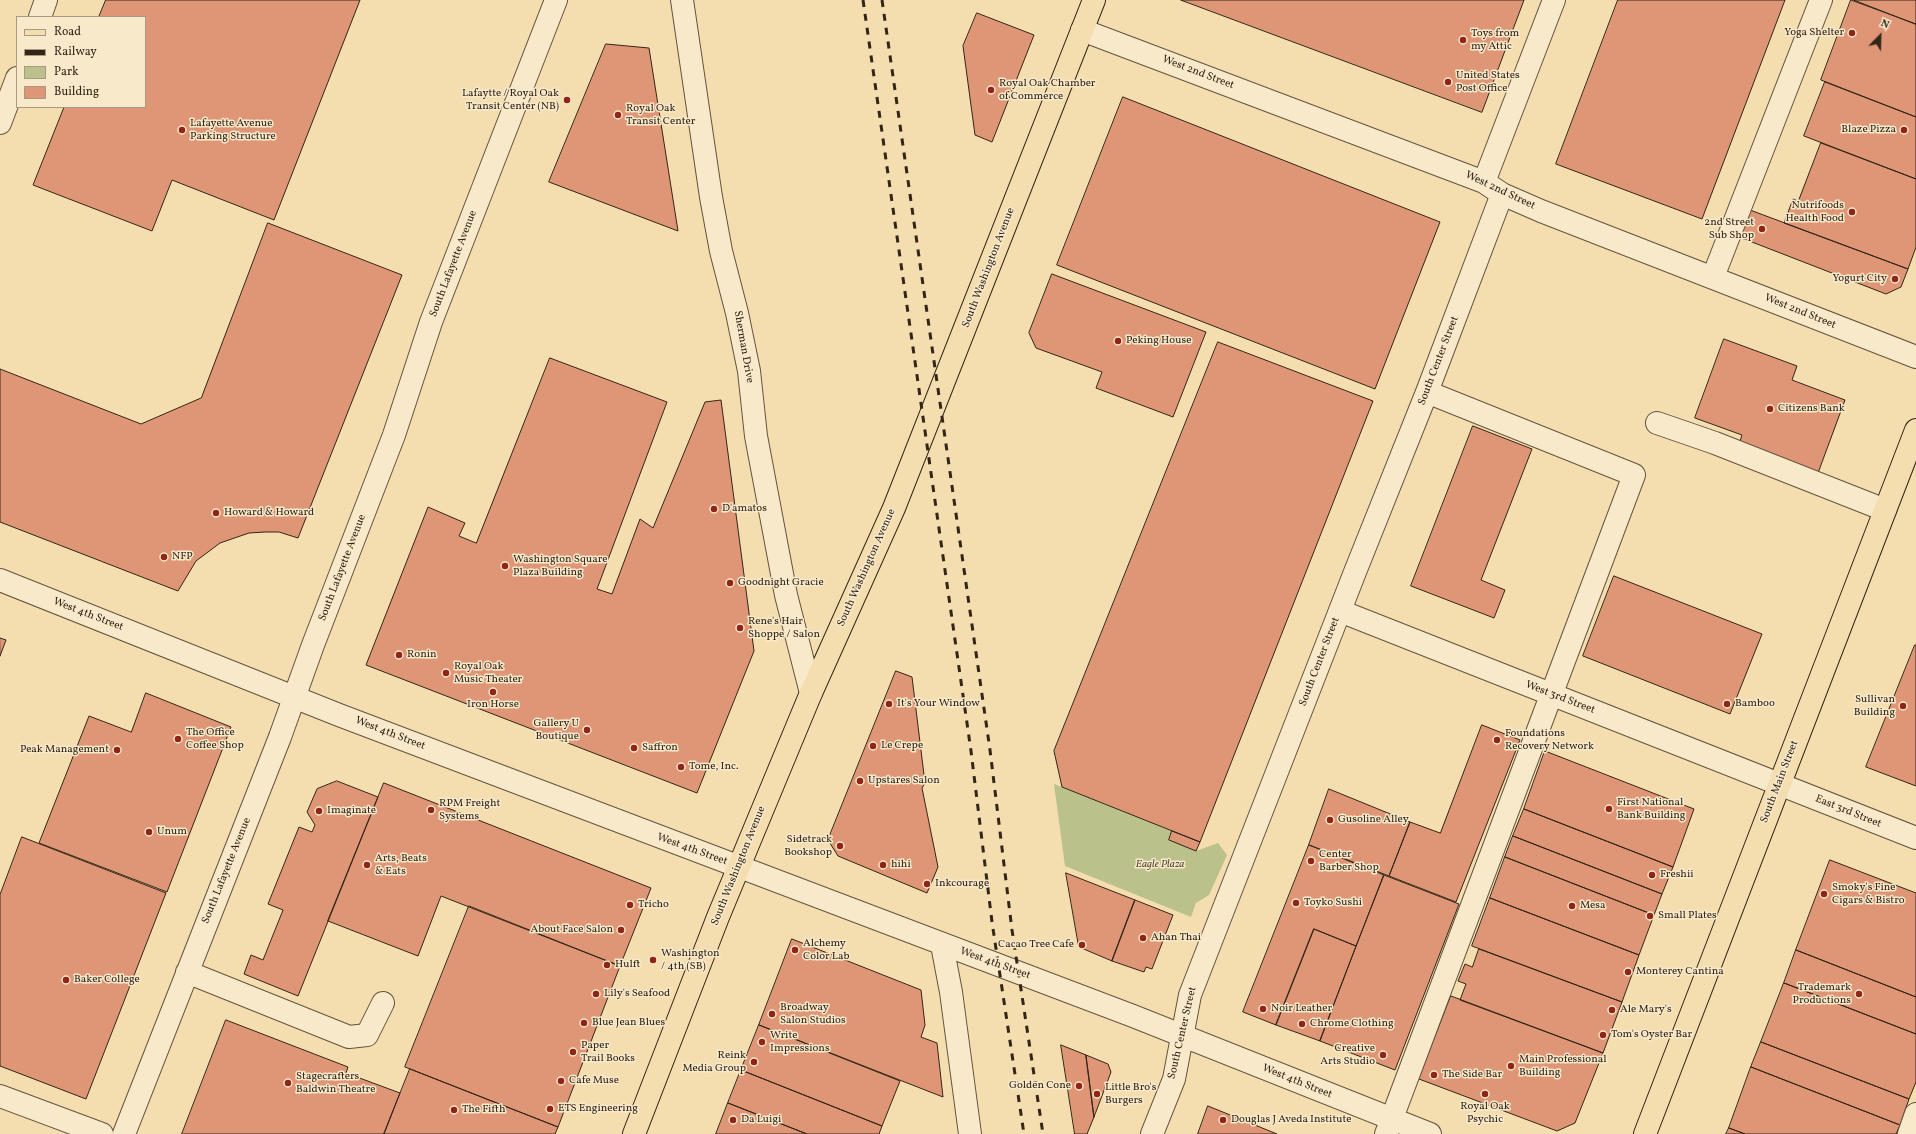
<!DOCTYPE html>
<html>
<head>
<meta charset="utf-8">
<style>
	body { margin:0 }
	#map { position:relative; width:1916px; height:1134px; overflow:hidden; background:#f4ddaf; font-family:Vollkorn,serif }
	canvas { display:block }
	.legend { position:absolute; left:16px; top:16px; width:130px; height:92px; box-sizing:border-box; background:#f8e9cb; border:1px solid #a99b83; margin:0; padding:5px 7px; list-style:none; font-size:12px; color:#332618 }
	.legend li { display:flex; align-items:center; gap:8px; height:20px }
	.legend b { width:20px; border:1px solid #a99b83 }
	.north { position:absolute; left:1860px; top:16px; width:40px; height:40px; -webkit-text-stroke:3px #f8e9cb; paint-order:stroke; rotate:23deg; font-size:11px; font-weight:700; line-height:16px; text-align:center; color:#332618 }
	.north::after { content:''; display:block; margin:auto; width:14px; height:18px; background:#332618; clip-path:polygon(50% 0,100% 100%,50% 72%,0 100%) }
</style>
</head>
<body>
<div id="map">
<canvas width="1916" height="1134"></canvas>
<ul class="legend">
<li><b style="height:5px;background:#f4ddaf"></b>Road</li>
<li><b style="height:5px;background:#332618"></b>Railway</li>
<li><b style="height:11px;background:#bbc18b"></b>Park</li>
<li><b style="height:11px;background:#de9676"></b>Building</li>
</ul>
<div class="north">N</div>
</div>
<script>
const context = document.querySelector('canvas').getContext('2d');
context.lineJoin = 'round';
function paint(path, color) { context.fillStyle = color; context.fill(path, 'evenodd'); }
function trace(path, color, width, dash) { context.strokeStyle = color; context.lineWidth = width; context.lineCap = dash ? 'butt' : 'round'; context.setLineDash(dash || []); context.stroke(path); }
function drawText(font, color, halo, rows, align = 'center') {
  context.font = font + ' Vollkorn,serif'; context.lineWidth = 3; context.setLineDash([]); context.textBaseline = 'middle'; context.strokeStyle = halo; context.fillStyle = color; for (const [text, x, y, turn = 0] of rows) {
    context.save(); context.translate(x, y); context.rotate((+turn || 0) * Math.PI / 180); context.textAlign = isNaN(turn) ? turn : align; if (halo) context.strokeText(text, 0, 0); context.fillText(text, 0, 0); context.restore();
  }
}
paint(new Path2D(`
	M 1054,784 L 1200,842 L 1196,851 L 1218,843 L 1227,855 L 1209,895 L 1196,903 L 1191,917 L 1065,866 Z`), '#bbc18b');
const building = new Path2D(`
	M 106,0 L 360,0 L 274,220 L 172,180 L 152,231 L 33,185 L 64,107 L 145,107 L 145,17 L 99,17 Z
	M 1181,0 L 1524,0 L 1482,112 Z
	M 1618,0 L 1785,0 L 1702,219 L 1556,164 Z
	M 1851,0 L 1916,24 L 1916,117 L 1821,80 Z
	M 1854,0 L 1916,0 L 1916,24 Z
	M 977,13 L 1034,35 L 992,142 L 975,135 L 963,46 Z
	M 606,44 L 649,48 L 678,231 L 549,182 Z
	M 1825,82 L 1916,117 L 1916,179 L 1804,136 Z
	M 1123,97 L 1440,222 L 1375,389 L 1057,265 Z
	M 1821,143 L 1916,179 L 1916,247 L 1908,269 L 1784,223 L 1793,199 L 1798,201 Z
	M 1750,210 L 1908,269 L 1901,287 L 1886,294 L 1739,237 Z
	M 268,223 L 402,275 L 298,538 L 279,532 L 265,532 L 249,533 L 220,543 L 196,561 L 178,591 L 0,522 L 0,369 L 141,424 L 201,398 Z
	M 1052,274 L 1206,332 L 1173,417 L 1096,388 L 1102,372 L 1036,348 L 1029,333 Z
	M 1724,339 L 1797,366 L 1792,380 L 1845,400 L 1818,473 L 1739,444 L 1742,435 L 1695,418 Z
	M 1218,342 L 1373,401 L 1200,842 L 1062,787 L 1054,751 Z
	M 550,358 L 667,402 L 597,589 L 612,594 L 640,519 L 653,528 L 705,402 L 721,400 L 754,651 L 697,793 L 366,665 L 428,507 L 465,523 L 459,536 L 476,543 Z
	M 1473,426 L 1532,449 L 1481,580 L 1505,590 L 1494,618 L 1411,586 Z
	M 1614,576 L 1762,634 L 1730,714 L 1583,656 Z
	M 0,638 L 6,640 L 0,656 Z
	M 1915,645 L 1916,645 L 1916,786 L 1866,767 Z
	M 896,671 L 912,677 L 925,783 L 922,788 L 938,867 L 927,893 L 838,856 L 828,840 Z
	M 146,693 L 231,727 L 167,892 L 39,843 L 89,716 L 131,732 Z
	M 1482,725 L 1520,740 L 1456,902 L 1389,876 L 1410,822 L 1440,833 Z
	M 1545,751 L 1694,809 L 1673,867 L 1524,809 Z
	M 337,781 L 378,797 L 298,996 L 244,974 L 251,955 L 263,960 L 283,910 L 268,904 L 299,827 L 312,832 L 315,825 L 307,812 L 317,789 Z
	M 384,783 L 651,888 L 620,966 L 441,896 L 418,956 L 328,921 Z
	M 1329,789 L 1410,822 L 1389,876 L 1309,845 Z
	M 1524,809 L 1673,867 L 1662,894 L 1513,836 Z
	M 1172,831 L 1200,842 L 1196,851 L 1169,840 Z
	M 1513,836 L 1662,894 L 1654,915 L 1505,857 Z
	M 22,837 L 166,893 L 86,1099 L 0,1066 L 0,895 Z
	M 1309,845 L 1384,875 L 1356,946 L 1314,929 L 1276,1025 L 1243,1012 Z
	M 1505,857 L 1654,915 L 1639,955 L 1490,898 Z
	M 1830,860 L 1916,893 L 1916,997 L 1796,950 Z
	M 1066,873 L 1135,900 L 1112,961 L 1079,947 Z
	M 1384,875 L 1459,904 L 1395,1070 L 1320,1041 Z
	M 1490,898 L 1639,955 L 1622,1002 L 1472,946 Z
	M 1135,900 L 1173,915 L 1152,969 L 1146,967 L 1144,972 L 1112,961 Z
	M 469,906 L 620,966 L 558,1127 L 405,1067 Z
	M 1314,929 L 1356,946 L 1320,1041 L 1276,1025 Z
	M 792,939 L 921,990 L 925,1025 L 921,1037 L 937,1043 L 943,1097 L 759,1025 Z
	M 1479,949 L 1622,1002 L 1603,1053 L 1460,1000 L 1466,984 L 1458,981 L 1465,964 L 1472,967 Z
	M 1796,950 L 1916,997 L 1916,1034 L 1784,983 Z
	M 1784,983 L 1916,1034 L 1916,1082 L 1909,1099 L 1761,1042 Z
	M 1451,996 L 1603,1053 L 1575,1123 L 1557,1131 L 1419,1079 Z
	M 226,1020 L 348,1067 L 346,1073 L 400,1093 L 384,1134 L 182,1134 Z
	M 759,1025 L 900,1081 L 882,1126 L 741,1070 Z
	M 1761,1042 L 1909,1099 L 1900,1125 L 1751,1067 Z
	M 1061,1045 L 1086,1055 L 1094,1117 L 1087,1134 L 1075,1134 Z
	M 1086,1055 L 1108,1064 L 1111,1072 L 1094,1117 Z
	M 1751,1067 L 1900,1125 L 1896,1134 L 1745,1134 L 1729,1128 Z
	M 410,1069 L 558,1127 L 555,1134 L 384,1134 Z
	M 741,1070 L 882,1126 L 879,1134 L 807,1134 L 728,1103 Z
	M 728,1103 L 807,1134 L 716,1134 Z
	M 1208,1106 L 1277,1134 L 1198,1134 Z
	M 1729,1128 L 1745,1134 L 1726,1134 Z`);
paint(building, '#de9676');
trace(building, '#332618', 1);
const minor = new Path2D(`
	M 682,0 L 711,197 L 721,251 L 737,313 L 749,371 L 756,436 L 786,595 L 811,693
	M 40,17 L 46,0
	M 1082,30 L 1484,182 L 1502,194 L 1541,211 L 1916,357
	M 0,123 L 17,78
	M 1484,182 L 1554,0
	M 1713,277 L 1821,0
	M 1657,423 L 1715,443 L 1885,510
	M 0,580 L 339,715 L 1133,1016 L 1430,1134
	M 1340,611 L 1916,838
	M 942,945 L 951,992 L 970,1134
	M 187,972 L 349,1037 L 367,1035 L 383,1003
	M 0,1096 L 102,1134
	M 124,1134 L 280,737 L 313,645 L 394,435 L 431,322 L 556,0
	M 1152,1134 L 1174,1079 L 1190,995 L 1355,572 L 1427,392 L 1502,194
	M 1386,1134 L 1634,475 L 1427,392
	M 1909,1134 L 1916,1114`);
const major = new Path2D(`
	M 634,1134 L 718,917 L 811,693 L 894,508 L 1094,0
	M 1645,1134 L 1916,430`);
trace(minor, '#63543e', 24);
trace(major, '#332618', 24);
trace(minor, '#f8e9cb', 22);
trace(major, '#f4ddaf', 22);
trace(new Path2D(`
	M 863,0 L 971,751 L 992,922 L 1024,1134
	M 882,0 L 990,750 L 1012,930 L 1043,1134`), '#332618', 3, [7, 7]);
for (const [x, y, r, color] of [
	[1852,33,4,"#8f2418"],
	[1463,40,4,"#8f2418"],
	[1448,82,4,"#8f2418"],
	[991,90,4,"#8f2418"],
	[567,100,4,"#8f2418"],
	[618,115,4,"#8f2418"],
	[182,130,4,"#8f2418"],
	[1904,130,4,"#8f2418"],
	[1852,212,4,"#8f2418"],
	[1762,229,4,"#8f2418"],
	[1895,279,4,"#8f2418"],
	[1118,341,4,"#8f2418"],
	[1770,409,4,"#8f2418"],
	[714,509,4,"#8f2418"],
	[216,513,4,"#8f2418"],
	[164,557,4,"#8f2418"],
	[505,566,4,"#8f2418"],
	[730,583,4,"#8f2418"],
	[740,628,4,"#8f2418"],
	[399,655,4,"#8f2418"],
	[446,673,4,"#8f2418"],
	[493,692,4,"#8f2418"],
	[889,704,4,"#8f2418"],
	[1727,704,4,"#8f2418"],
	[1903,706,4,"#8f2418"],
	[587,730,4,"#8f2418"],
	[178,739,4,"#8f2418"],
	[1497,740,4,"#8f2418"],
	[873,746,4,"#8f2418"],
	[634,748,4,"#8f2418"],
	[117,750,4,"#8f2418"],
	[681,767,4,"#8f2418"],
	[860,781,4,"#8f2418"],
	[1609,809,4,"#8f2418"],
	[431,810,4,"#8f2418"],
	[319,811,4,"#8f2418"],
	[1330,820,4,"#8f2418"],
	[149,832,4,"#8f2418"],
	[840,846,4,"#8f2418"],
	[1311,861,4,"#8f2418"],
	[367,865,4,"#8f2418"],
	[883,865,4,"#8f2418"],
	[1652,875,4,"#8f2418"],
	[927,884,4,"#8f2418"],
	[1824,894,4,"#8f2418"],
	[1296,903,4,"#8f2418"],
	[630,905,4,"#8f2418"],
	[1572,906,4,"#8f2418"],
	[1650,916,4,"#8f2418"],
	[621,930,4,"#8f2418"],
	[1143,938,4,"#8f2418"],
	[1082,945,4,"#8f2418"],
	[795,950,4,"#8f2418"],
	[653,960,4,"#8f2418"],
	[607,965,4,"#8f2418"],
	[1628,972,4,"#8f2418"],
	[66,980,4,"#8f2418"],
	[596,994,4,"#8f2418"],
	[1859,994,4,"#8f2418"],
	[1263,1009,4,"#8f2418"],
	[1612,1010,4,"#8f2418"],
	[772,1014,4,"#8f2418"],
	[584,1023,4,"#8f2418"],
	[1302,1024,4,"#8f2418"],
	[1603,1035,4,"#8f2418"],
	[762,1042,4,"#8f2418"],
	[573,1052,4,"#8f2418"],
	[1383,1055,4,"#8f2418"],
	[754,1062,4,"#8f2418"],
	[1511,1066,4,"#8f2418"],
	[1434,1075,4,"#8f2418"],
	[561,1081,4,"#8f2418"],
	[288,1083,4,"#8f2418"],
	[1079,1086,4,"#8f2418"],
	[1097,1094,4,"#8f2418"],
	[1485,1094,4,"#8f2418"],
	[550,1109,4,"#8f2418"],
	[454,1110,4,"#8f2418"],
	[733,1120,4,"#8f2418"],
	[1223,1120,4,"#8f2418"]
]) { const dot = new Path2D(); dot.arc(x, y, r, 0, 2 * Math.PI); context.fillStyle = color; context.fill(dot); trace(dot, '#f8e9cb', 1.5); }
drawText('11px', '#332618', '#f8e9cb', [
	["Yoga Shelter",1844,33,"right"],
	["Toys from",1471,34],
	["my Attic",1471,47],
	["United States",1456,76],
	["Post Office",1456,89],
	["Royal Oak Chamber",999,84],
	["of Commerce",999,97],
	["Lafaytte / Royal Oak",559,94,"right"],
	["Transit Center (NB)",559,107,"right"],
	["Royal Oak",626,109],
	["Transit Center",626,122],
	["Lafayette Avenue",190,124],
	["Parking Structure",190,137],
	["Blaze Pizza",1896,130,"right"],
	["Nutrifoods",1844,206,"right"],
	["Health Food",1844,219,"right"],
	["2nd Street",1754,223,"right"],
	["Sub Shop",1754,236,"right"],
	["Yogurt City",1887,279,"right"],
	["Peking House",1126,341],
	["Citizens Bank",1778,409],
	["D'amatos",722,509],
	["Howard & Howard",224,513],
	["NFP",172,557],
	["Washington Square",513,560],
	["Plaza Building",513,573],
	["Goodnight Gracie",738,583],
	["Rene's Hair",748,622],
	["Shoppe / Salon",748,635],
	["Ronin",407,655],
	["Royal Oak",454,667],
	["Music Theater",454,680],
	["Sullivan",1895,700,"right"],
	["Building",1895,713,"right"],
	["It's Your Window",897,704],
	["Bamboo",1735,704],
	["Iron Horse",493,705,"center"],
	["Gallery U",579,724,"right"],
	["Boutique",579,737,"right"],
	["The Office",186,733],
	["Coffee Shop",186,746],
	["Foundations",1505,734],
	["Recovery Network",1505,747],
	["Le Crepe",881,746],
	["Saffron",642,748],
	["Peak Management",109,750,"right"],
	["Tome, Inc.",689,767],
	["Upstares Salon",868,781],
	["First National",1617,803],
	["Bank Building",1617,816],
	["RPM Freight",439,804],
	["Systems",439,817],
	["Imaginate",327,811],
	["Gusoline Alley",1338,820],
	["Unum",157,832],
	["Sidetrack",832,840,"right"],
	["Bookshop",832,853,"right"],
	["Center",1319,855],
	["Barber Shop",1319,868],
	["Arts, Beats",375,859],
	["& Eats",375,872],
	["hihi",891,865],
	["Freshii",1660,875],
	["Inkcourage",935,884],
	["Smoky's Fine",1832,888],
	["Cigars & Bistro",1832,901],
	["Toyko Sushi",1304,903],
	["Tricho",638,905],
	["Mesa",1580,906],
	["Small Plates",1658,916],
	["About Face Salon",613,930,"right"],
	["Ahan Thai",1151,938],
	["Alchemy",803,944],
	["Color Lab",803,957],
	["Cacao Tree Cafe",1074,945,"right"],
	["Washington",661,954],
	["/ 4th (SB)",661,967],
	["Hulft",615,965],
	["Monterey Cantina",1636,972],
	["Baker College",74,980],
	["Trademark",1851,988,"right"],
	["Productions",1851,1001,"right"],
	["Lily's Seafood",604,994],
	["Broadway",780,1008],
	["Salon Studios",780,1021],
	["Noir Leather",1271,1009],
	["Ale Mary's",1620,1010],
	["Blue Jean Blues",592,1023],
	["Chrome Clothing",1310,1024],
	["Tom's Oyster Bar",1611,1035],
	["Write",770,1036],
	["Impressions",770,1049],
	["Paper",581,1046],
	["Trail Books",581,1059],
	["Creative",1375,1049,"right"],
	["Arts Studio",1375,1062,"right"],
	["Reink",746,1056,"right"],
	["Media Group",746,1069,"right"],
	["Main Professional",1519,1060],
	["Building",1519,1073],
	["The Side Bar",1442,1075],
	["Stagecrafters",296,1077],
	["Baldwin Theatre",296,1090],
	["Cafe Muse",569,1081],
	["Golden Cone",1071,1086,"right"],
	["Little Bro's",1105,1088],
	["Burgers",1105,1101],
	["Royal Oak",1485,1107,"center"],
	["Psychic",1485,1120,"center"],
	["ETS Engineering",558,1109],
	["The Fifth",462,1110],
	["Da Luigi",741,1120],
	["Douglas J Aveda Institute",1231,1120]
], 'left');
drawText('11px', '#332618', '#f8e9cb', [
	["West 2nd Street",1198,73,21],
	["West 2nd Street",1500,191,25],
	["South Lafayette Avenue",454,264,-69],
	["South Washington Avenue",989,268,-69],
	["West 2nd Street",1800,312,22],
	["Sherman Drive",743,347,80],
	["South Center Street",1439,361,-69],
	["South Lafayette Avenue",343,568,-69],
	["South Washington Avenue",867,568,-66],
	["West 4th Street",88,615,21],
	["South Center Street",1320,662,-69],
	["West 3rd Street",1560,698,21],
	["West 4th Street",390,734,21],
	["South Main Street",1780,782,-69],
	["East 3rd Street",1848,812,22],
	["West 4th Street",692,850,20],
	["South Washington Avenue",739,866,-68],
	["South Lafayette Avenue",227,871,-68],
	["West 4th Street",995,964,20],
	["South Center Street",1183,1033,-77],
	["West 4th Street",1297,1082,22]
]);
drawText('italic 11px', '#554d35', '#f8e9cb', [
	["Eagle Plaza",1160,865]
]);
</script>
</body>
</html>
